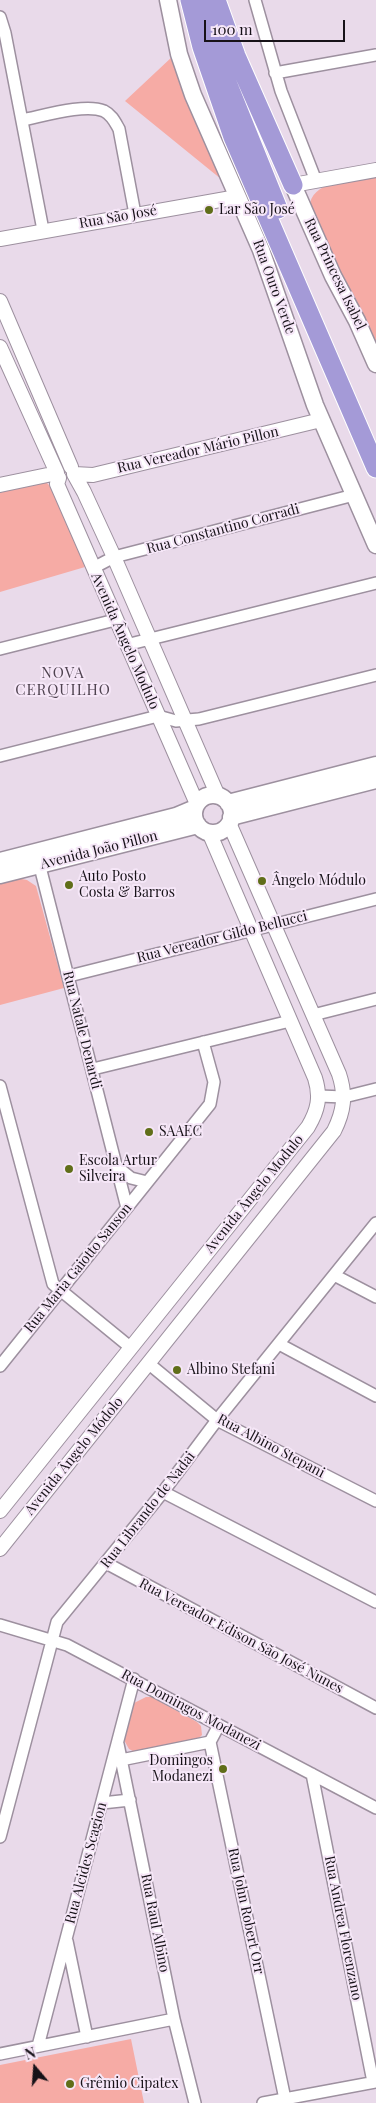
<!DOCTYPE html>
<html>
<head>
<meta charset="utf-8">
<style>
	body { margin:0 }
	#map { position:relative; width:376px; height:2103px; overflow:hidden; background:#e9daea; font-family:"Playfair Display",serif }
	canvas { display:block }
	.north { position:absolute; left:10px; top:2043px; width:50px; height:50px; -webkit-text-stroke:4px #f6e7f8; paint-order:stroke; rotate:342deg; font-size:14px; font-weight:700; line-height:20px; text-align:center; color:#171218 }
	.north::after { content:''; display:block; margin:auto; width:18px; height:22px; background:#171218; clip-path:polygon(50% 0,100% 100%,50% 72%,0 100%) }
	.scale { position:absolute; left:204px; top:20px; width:141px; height:22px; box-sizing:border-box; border:2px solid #171218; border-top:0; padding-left:6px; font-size:15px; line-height:18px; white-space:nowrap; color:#171218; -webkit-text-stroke:4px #f6e7f8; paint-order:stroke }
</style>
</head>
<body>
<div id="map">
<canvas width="376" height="2103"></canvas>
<div class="north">N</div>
<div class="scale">100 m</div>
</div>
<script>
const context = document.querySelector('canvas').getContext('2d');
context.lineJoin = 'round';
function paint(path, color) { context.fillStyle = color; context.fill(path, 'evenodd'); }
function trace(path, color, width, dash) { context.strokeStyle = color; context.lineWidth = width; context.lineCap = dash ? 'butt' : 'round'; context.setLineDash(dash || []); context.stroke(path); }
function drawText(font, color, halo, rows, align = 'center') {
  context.font = font + ' "Playfair Display",serif'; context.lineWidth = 4; context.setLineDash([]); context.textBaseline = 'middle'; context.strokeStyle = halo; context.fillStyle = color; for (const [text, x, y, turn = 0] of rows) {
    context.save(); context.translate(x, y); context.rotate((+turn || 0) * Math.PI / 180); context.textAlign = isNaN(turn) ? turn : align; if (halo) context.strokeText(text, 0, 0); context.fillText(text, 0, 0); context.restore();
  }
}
paint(new Path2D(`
	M 173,56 L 221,179 L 125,101 Z
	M 376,176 L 376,350 L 344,287 L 310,203 C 316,179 355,180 376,176 Z
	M 44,480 L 52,488 L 85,567 L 0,592 L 0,490 Z
	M 17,878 L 27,880 L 36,886 L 64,988 L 0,1005 L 0,883 Z
	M 146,1697 L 152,1697 L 197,1722 L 201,1726 L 202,1735 L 198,1739 L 135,1752 L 129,1749 L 124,1740 L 134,1703 Z
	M 131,2039 L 144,2103 L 0,2103 L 0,2065 Z`), '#f6aba5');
const minor = new Path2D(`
	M 255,0 L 281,91 L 316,181
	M 0,17 L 5,33 L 43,230
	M 275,73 L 376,55
	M 22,120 C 43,116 85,103 104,111 C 112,115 115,122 119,129 L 135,214
	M 93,568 L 114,557 L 354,495
	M 126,645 L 376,583
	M 0,649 L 115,620
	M 0,756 L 158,716 L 176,721 L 199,719 L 376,675
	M 38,859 L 127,1208
	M 69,976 L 376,899
	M 313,1015 L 376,999
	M 93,1069 L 290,1021
	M 0,1086 L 53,1284 L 130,1347
	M 319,1096 L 344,1097 L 376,1089
	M 116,1166 L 131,1178 L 147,1182
	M 334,1275 L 376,1297
	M 279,1344 L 376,1396
	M 148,1363 L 217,1420 L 376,1501
	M 0,1366 L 210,1104 L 214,1082 L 203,1042
	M 163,1492 L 376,1602
	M 106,1563 L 376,1708
	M 0,1625 L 67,1645 L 376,1808
	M 219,1725 L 210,1742 L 285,2099
	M 118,1744 L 174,2019 L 195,2103
	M 121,1760 L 210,1742
	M 312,1774 L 373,2082
	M 102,1803 L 130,1800
	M 0,1837 L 57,1622 L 163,1492 L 217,1420 L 376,1223
	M 67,1941 L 87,2037
	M 38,2046 L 134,1679
	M 0,2054 L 174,2019
	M 263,2103 L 376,2082`);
const tertiary = new Path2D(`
	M 293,185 L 376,170
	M 0,239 L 237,197
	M 0,301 L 71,467
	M 0,347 L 57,473 L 0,485
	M 74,474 L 84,492 L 114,557 L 218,796
	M 74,474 L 93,475 L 321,420
	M 59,478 L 57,484 L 197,804
	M 0,1511 L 308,1127 C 318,1110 321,1097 315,1078 L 209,832
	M 0,1549 L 334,1131 C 344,1111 346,1095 339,1074 L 229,823`);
const secondary = new Path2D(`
	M 168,0 L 179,54 L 193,95 L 261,250 L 315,405 L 376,545
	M 293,185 L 333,276 L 357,321 L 376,364
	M194 814a19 19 0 1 1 38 0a19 19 0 1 1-38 0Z
	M 228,803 L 376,765
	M 231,817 L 376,780
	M 0,861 L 176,816 L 195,808
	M 0,875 L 198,825`);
const trunk = new Path2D(`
	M 190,0 L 202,47 L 233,137 L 376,468
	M 204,0 L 224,75 L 278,209
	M 216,0 L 236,56 L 293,185`);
trace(minor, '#9d909f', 14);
trace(tertiary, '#9d909f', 16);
trace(secondary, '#9d909f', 19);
trace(trunk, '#fff', 21);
trace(minor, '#fff', 11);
trace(tertiary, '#fff', 14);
trace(secondary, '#fff', 16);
trace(trunk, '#a49ad7', 19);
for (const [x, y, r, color] of [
	[209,210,5,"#606e19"],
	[262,881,5,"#606e19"],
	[69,885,5,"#606e19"],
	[149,1132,5,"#606e19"],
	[69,1169,5,"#606e19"],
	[177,1370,5,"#606e19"],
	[223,1769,5,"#606e19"],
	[70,2084,5,"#606e19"]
]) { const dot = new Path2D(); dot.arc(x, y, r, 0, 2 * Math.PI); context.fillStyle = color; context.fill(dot); trace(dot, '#f6e7f8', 2); }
drawText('14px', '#171218', '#f6e7f8', [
	["Lar São José",219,210],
	["Auto Posto",79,877],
	["Costa & Barros",79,893],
	["Ângelo Módulo",272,881],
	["SAAEC",159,1132],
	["Escola Artur",79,1161],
	["Silveira",79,1177],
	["Albino Stefani",187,1370],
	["Domingos",213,1761,"right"],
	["Modanezi",213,1777,"right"],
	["Grêmio Cipatex",80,2084]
], 'left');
drawText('14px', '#171218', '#f6e7f8', [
	["Rua São José",118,217,-10],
	["Rua Princesa Isabel",335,274,64],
	["Rua Ouro Verde",274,287,70],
	["Rua Vereador Mário Pillon",198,450,-13],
	["Rua Constantino Corradi",223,529,-15],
	["Avenida Ângelo Modulo",125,641,66],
	["Avenida João Pillon",99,850,-14],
	["Rua Vereador Gildo Bellucci",222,937,-14],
	["Rua Natale Denardi",82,1030,76],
	["Avenida Ângelo Modulo",254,1194,-51],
	["Rua Maria Gaiotto Sanson",78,1268,-51],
	["Rua Albino Stepani",271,1446,28],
	["Avenida Ângelo Módolo",74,1456,-51],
	["Rua Librando de Nadai",148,1510,-52],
	["Rua Vereador Edison São José Nunes",241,1636,28],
	["Rua Domingos Modanezi",191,1710,28],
	["Rua Alcides Scagion",86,1863,-75],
	["Rua John Robert Orr",246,1911,78],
	["Rua Raul Albino",155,1923,79],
	["Rua Andrea Florenzano",343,1928,79]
]);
context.letterSpacing = '1px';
drawText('15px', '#4f4350', '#f6e7f8', [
	["NOVA",63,673],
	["CERQUILHO",63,690]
]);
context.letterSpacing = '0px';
</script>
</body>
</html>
